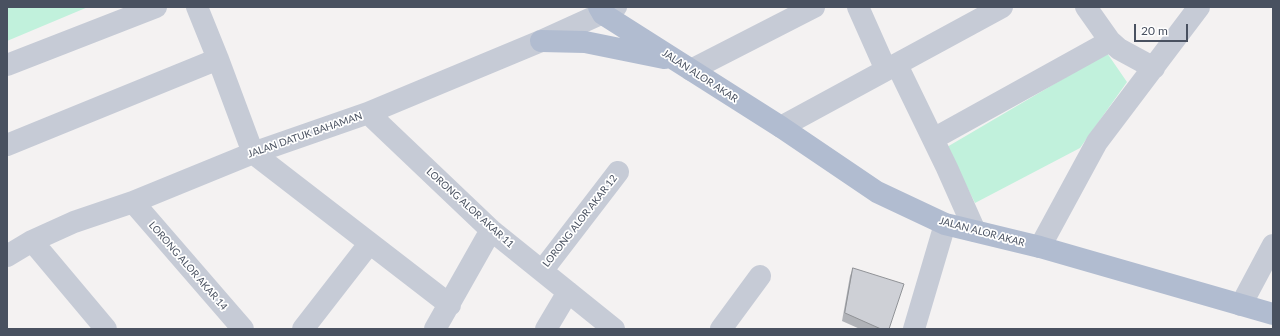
<!DOCTYPE html>
<html>
<head>
<meta charset="utf-8">
<style>
	body { margin:0 }
	#map { position:relative; width:1280px; height:336px; overflow:hidden; background:#f4f2f2; font-family:Lato,sans-serif }
	canvas { display:block }
	.frame { position:absolute; inset:0; border:8px solid #495160; pointer-events:none }
	.scale { position:absolute; left:1134px; top:24px; width:54px; height:18px; box-sizing:border-box; border:2px solid #495160; border-top:0; padding-left:5px; font-size:12px; line-height:14px; white-space:nowrap; color:#495160; -webkit-text-stroke:3px #fff; paint-order:stroke }
</style>
</head>
<body>
<div id="map">
<canvas width="1280" height="336"></canvas>
<div class="frame"></div>
<div class="scale">20 m</div>
</div>
<script>
const context = document.querySelector('canvas').getContext('2d');
context.lineJoin = 'round';
function paint(path, color) { context.fillStyle = color; context.fill(path, 'evenodd'); }
function trace(path, color, width, dash) { context.strokeStyle = color; context.lineWidth = width; context.lineCap = dash ? 'butt' : 'round'; context.setLineDash(dash || []); context.stroke(path); }
function drawText(font, color, halo, rows, align = 'center') {
  context.font = font + ' Lato,sans-serif'; context.lineWidth = 3.5; context.setLineDash([]); context.textBaseline = 'middle'; context.strokeStyle = halo; context.fillStyle = color; for (const [text, x, y, turn = 0] of rows) {
    context.save(); context.translate(x, y); context.rotate((+turn || 0) * Math.PI / 180); context.textAlign = isNaN(turn) ? turn : align; if (halo) context.strokeText(text, 0, 0); context.fillText(text, 0, 0); context.restore();
  }
}
paint(new Path2D(`
	M 7,7 L 88,7 L 7,41 Z
	M 1107,53 L 1127,82 L 1080,148 L 975,203 L 947,147 Z`), '#c1f1dc');
trace(new Path2D(`
	M 197,7 L 218,59 L 253,153 L 450,305
	M 858,7 L 886,70
	M 1086,7 L 1110,41 L 1119,49 L 1154,68
	M 7,65 L 156,7
	M 897,65 L 947,168 L 975,231
	M 691,70 L 814,7
	M 368,113 L 491,230 L 614,329
	M 781,127 L 1002,7
	M 933,139 L 1110,41
	M 7,145 L 218,59
	M 133,202 L 243,329
	M 32,241 L 106,329
	M 1040,247 L 1097,142 L 1199,7
	M 7,256 L 32,241 L 74,222 L 133,202 L 253,153 L 368,113 L 541,41 L 616,7
	M 542,271 L 618,172
	M 1241,305 L 1273,245
	M 303,329 L 369,244
	M 435,329 L 491,230
	M 546,329 L 568,292
	M 721,329 L 760,276
	M 914,329 L 945,224`), '#c6cbd6', 22);
trace(new Path2D(`
	M 599,7 L 603,14 L 781,127 L 877,192 L 945,224 L 1040,247 L 1273,314
	M 541,41 L 585,42 L 664,58`), '#b1bcd0', 22);
paint(new Path2D(`
	M 853,268 L 889,329 L 860,329 L 842,321 L 850,276 Z`), '#b1b3b8');
const building = new Path2D(`
	M 853,268 L 904,284 L 889,329 L 881,329 L 845,313 Z`);
paint(building, '#ced0d6');
trace(building, '#909296', 1);
drawText('10px', '#495160', '#fff', [
	["JALAN ALOR AKAR",700,76,33],
	["JALAN DATUK BAHAMAN",305,135,-19],
	["LORONG ALOR AKAR 11",470,208,42],
	["LORONG ALOR AKAR 12",580,221,-52],
	["JALAN ALOR AKAR",982,232,15],
	["LORONG ALOR AKAR 14",188,266,49]
]);
</script>
</body>
</html>
